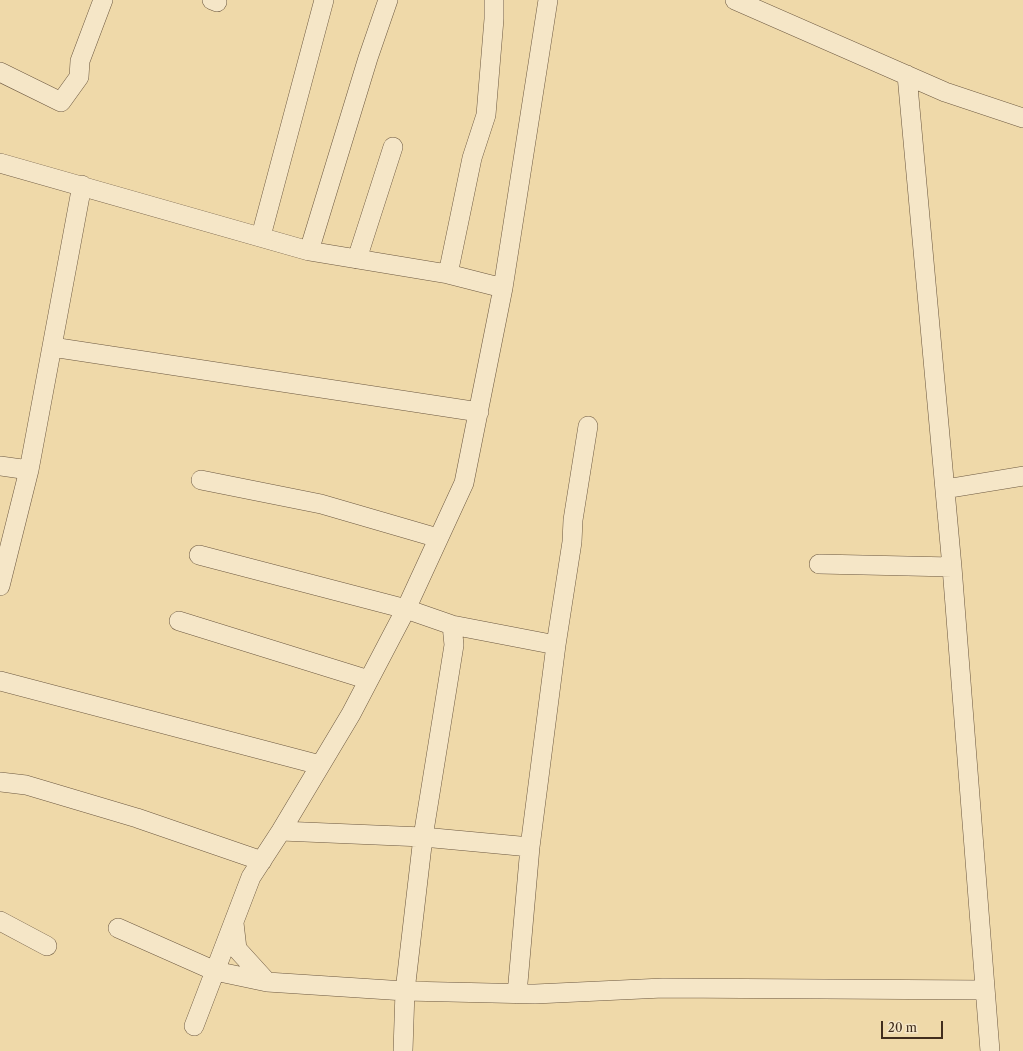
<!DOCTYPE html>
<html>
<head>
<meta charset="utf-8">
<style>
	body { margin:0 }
	#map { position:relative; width:1023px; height:1051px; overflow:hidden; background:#efd9a9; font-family:"Libre Caslon Text",serif }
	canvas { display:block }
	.scale { position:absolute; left:881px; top:1021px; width:62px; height:18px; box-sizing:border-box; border:2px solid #412d1d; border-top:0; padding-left:5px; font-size:12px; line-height:14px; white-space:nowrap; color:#412d1d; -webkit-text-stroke:3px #f5e6c7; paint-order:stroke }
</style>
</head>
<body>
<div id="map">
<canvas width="1023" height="1051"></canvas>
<div class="scale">20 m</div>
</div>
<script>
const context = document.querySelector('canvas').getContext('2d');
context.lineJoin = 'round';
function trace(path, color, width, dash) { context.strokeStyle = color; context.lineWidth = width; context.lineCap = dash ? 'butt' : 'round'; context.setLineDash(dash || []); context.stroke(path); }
const street = new Path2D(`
	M 212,0 L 217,2
	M 735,0 L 945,92 L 1023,118
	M 0,72 L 61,102 L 79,77 L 80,61 L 103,0
	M 907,75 L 952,567 L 990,1051
	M 0,163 L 309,251 L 448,274 L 503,288
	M 261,236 L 324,0
	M 309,251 L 368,58 L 388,0
	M 357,259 L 393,147
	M 448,274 L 472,158 L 486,115 L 494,19 L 494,0
	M 52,347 L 479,412
	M 0,466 L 29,470
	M 201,480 L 321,504 L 438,538
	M 945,489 L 1023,476
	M 199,555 L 406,609 L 452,625 L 454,645 L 423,837 L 405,991 L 403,1051
	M 819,564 L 952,567
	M 0,586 L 29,470 L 82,185
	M 179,621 L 369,680
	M 452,625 L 556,645
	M 0,681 L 320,765
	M 0,782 L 26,785 L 137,818 L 262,861
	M 281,831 L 423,837 L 530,847
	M 0,921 L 47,946
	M 234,923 L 237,949 L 267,982 L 405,991 L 535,994 L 663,988 L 985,990
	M 118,928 L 215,971 L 267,982
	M 517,994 L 530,847 L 556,645 L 572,542 L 573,520 L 588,426
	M 194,1026 L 251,877 L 281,831 L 351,714 L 406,609 L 464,483 L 503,288 L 548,0`);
trace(street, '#6c5840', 20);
trace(street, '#f5e6c7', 19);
</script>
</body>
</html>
